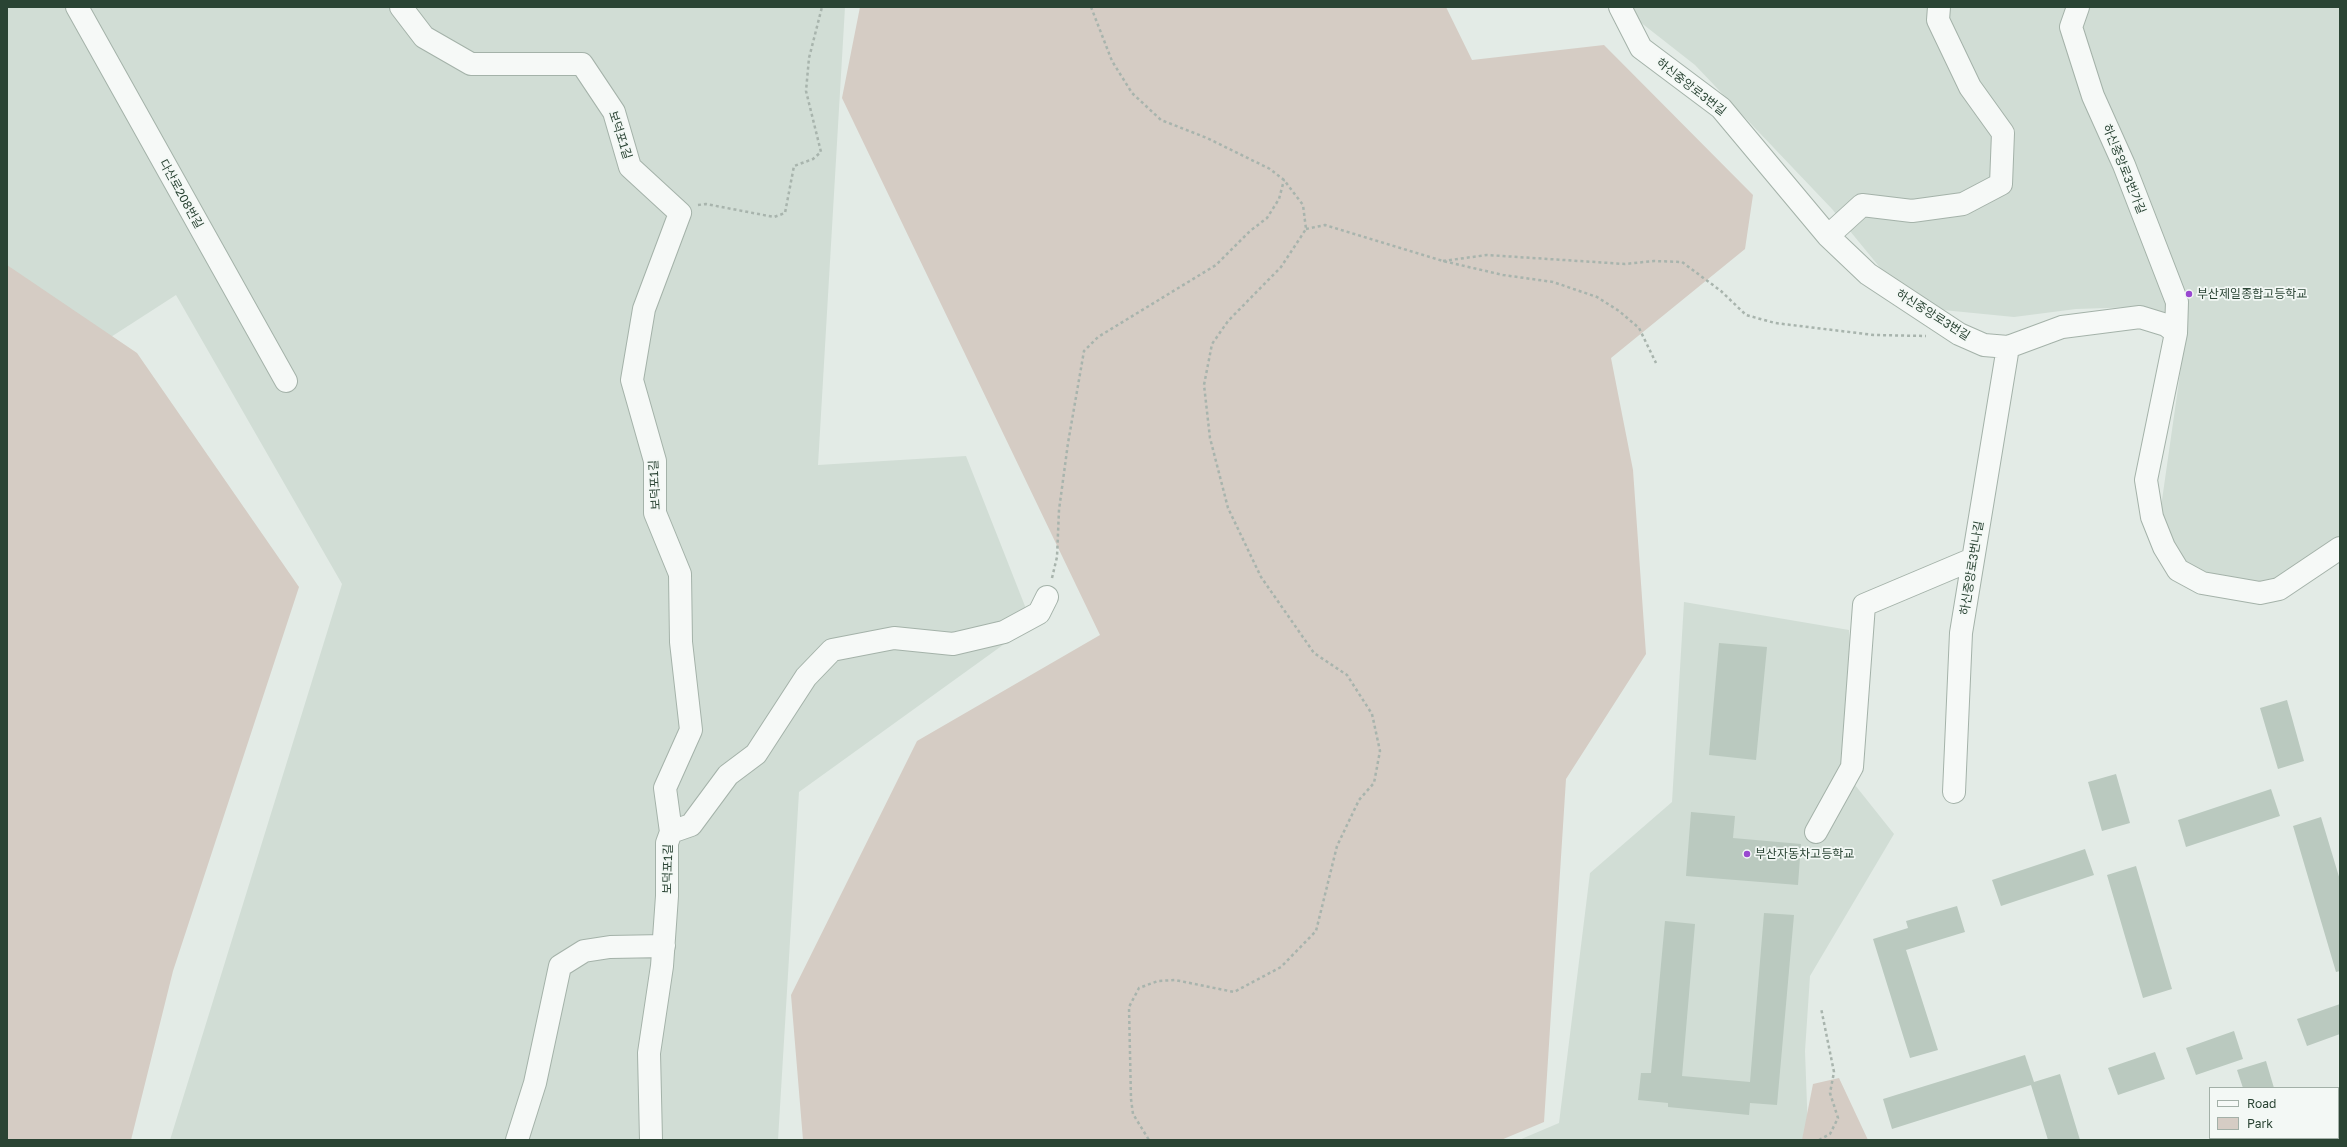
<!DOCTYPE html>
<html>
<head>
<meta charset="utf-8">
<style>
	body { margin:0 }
	#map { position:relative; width:2347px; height:1147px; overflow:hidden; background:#e3ebe6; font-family:"Golos Text",sans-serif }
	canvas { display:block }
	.frame { position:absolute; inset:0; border:8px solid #2a4434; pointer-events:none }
	.legend { position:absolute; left:2209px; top:1087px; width:130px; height:52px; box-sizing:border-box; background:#f3f8f5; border:1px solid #a3b0a8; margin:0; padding:5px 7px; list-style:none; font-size:12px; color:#2a4434 }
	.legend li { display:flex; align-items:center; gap:8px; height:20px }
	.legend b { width:20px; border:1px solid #a3b0a8 }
</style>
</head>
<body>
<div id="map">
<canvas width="2347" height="1147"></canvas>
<div class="frame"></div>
<ul class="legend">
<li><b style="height:5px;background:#f6f9f7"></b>Road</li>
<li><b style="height:11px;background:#d5ccc4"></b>Park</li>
</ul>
</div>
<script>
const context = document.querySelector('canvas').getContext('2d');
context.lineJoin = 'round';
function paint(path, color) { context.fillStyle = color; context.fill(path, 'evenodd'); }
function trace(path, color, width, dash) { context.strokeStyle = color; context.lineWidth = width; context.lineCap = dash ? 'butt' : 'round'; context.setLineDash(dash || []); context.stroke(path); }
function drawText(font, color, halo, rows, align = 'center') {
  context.font = font + ' "Golos Text","Noto Sans KR",sans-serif'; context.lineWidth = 3.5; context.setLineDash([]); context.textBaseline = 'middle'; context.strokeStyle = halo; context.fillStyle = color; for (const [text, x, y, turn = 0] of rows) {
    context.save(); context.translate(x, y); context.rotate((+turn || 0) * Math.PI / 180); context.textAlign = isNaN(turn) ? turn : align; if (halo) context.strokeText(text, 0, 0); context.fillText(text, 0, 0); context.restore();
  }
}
paint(new Path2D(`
	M 7,7 L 845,7 L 818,465 L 966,456 L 1032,624 L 799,792 L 778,1140 L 170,1140 L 342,584 L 176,295 L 7,404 Z
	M 1621,7 L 2340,7 L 2340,541 L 2265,584 L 2211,574 L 2183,562 L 2164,527 L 2161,507 L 2186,332 L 2138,307 L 2076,309 L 2014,317 L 1943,310 L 1886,275 L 1832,209 L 1695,65 Z
	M 1684,602 L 1849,630 L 1855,785 L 1894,834 L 1810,976 L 1805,1051 L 1808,1132 L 1805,1140 L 1519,1140 L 1559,1123 L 1590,873 L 1672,802 Z`), '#d1ddd5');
paint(new Path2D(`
	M 860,7 L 1446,7 L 1472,60 L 1604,45 L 1753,195 L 1745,249 L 1611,358 L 1633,470 L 1646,654 L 1566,779 L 1544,1122 L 1501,1140 L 803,1140 L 791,995 L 917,741 L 1100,635 L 842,98 Z
	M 7,265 L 137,353 L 299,587 L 173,971 L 131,1140 L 7,1140 Z
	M 1839,1078 L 1868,1140 L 1802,1140 L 1813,1084 Z`), '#d5ccc4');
paint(new Path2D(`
	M 1719,643 L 1767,647 L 1756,760 L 1709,755 Z
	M 2287,700 L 2304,761 L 2278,769 L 2260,708 Z
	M 2116,774 L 2130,823 L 2102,831 L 2088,782 Z
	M 2271,789 L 2280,816 L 2186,847 L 2178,820 Z
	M 1691,812 L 1735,816 L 1733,838 L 1801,844 L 1798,885 L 1686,876 Z
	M 2321,817 L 2340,880 L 2340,971 L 2336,972 L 2293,826 Z
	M 2085,849 L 2094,875 L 2001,906 L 1992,880 Z
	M 2136,866 L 2172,989 L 2143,998 L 2107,875 Z
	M 1957,906 L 1965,932 L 1906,950 L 1938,1050 L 1910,1058 L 1873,939 L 1908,928 L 1906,921 Z
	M 1764,913 L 1794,915 L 1777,1105 L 1750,1103 L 1749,1115 L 1668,1107 L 1668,1103 L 1638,1100 L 1641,1073 L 1651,1073 L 1665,921 L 1695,924 L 1682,1076 L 1750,1082 Z
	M 2340,1004 L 2340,1034 L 2307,1046 L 2297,1019 Z
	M 2234,1031 L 2243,1059 L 2196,1075 L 2186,1048 Z
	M 2155,1052 L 2165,1079 L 2118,1095 L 2108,1068 Z
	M 2025,1055 L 2034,1082 L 2060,1074 L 2080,1140 L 2048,1140 L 2031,1085 L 1892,1129 L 1883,1099 Z
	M 2266,1061 L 2274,1088 L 2243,1088 L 2237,1070 Z`), '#bac9bf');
const minor = new Path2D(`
	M 77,7 L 286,381
	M 401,7 L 424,37 L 471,64 L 582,64 L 614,112 L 630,167 L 680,213 L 644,309 L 632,380 L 655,461 L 655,513 L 680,574 L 681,642 L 691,730 L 665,788 L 671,832 L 667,843 L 667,896 L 662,966 L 649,1053 L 651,1140
	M 1620,7 L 1641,48 L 1721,108 L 1828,236 L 1868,274 L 1959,334 L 1984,345 L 2008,347 L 2062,327 L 2140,317 L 2166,325 L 2176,333 L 2146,480 L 2152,517 L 2164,547 L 2178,570 L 2202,583 L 2260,593 L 2279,589 L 2340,548
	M 2078,7 L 2071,27 L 2093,96 L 2124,165 L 2177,302 L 2176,333
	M 1828,236 L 1862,205 L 1912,211 L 1963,204 L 2001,184 L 2003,133 L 1970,87 L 1938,20 L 1939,7
	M 1954,792 L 1961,633 L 2008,347
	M 671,832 L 691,825 L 728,775 L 756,754 L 806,677 L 832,650 L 894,638 L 953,644 L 1004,632 L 1039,613 L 1047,597
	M 1816,832 L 1852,767 L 1864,605 L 1973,559
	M 517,1140 L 535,1083 L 560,966 L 584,951 L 610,947 L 664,946`);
trace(minor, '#a4b2a9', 24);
trace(new Path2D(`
	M 1091,7 L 1112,61 L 1132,93 L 1161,120 L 1207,138 L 1270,169 L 1284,180 L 1303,205 L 1306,229 L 1281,267 L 1228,321 L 1212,344 L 1204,385 L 1210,438 L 1228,508 L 1261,577 L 1314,653 L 1347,675 L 1372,714 L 1380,751 L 1374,783 L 1359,800 L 1337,846 L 1316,931 L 1281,967 L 1234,992 L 1175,980 L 1158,981 L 1139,988 L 1129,1007 L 1131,1099 L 1133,1114 L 1149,1140
	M 698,205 L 706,204 L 774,217 L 785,213 L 794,166 L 813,159 L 821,152 L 806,91 L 809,58 L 822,7
	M 1306,229 L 1325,225 L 1443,261 L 1503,275 L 1553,282 L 1597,297 L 1619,311 L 1639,328 L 1656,363
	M 1443,261 L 1487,255 L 1625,264 L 1654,261 L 1682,262 L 1721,291 L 1746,315 L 1775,323 L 1874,335 L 1926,336
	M 1052,578 L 1057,557 L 1059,510 L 1068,443 L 1084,351 L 1098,337 L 1216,265 L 1250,231 L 1267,218 L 1279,199 L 1284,180
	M 1819,1140 L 1830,1134 L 1838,1118 L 1830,1093 L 1834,1072 L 1821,1008`), '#a8b4ad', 2.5, [3, 3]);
trace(minor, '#f6f9f7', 22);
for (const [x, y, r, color] of [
	[2189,294,4,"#9948d0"],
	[1747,854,4,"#9948d0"]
]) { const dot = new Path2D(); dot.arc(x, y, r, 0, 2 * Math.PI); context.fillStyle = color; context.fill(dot); trace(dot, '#f3f8f5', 1.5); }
drawText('12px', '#2a4434', '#f3f8f5', [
	["하신중앙로3번길",1691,87,38],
	["보덕포1길",620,135,72],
	["하신중앙로3번가길",2124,169,68],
	["다산로208번길",181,194,61],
	["하신중앙로3번길",1933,315,32],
	["보덕포1길",655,485,-93],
	["하신중앙로3번나길",1972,568,-81],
	["보덕포1길",668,869,-89]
]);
drawText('12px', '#2a4434', '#f3f8f5', [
	["부산제일종합고등학교",2197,294],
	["부산자동차고등학교",1755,854]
], 'left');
</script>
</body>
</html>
